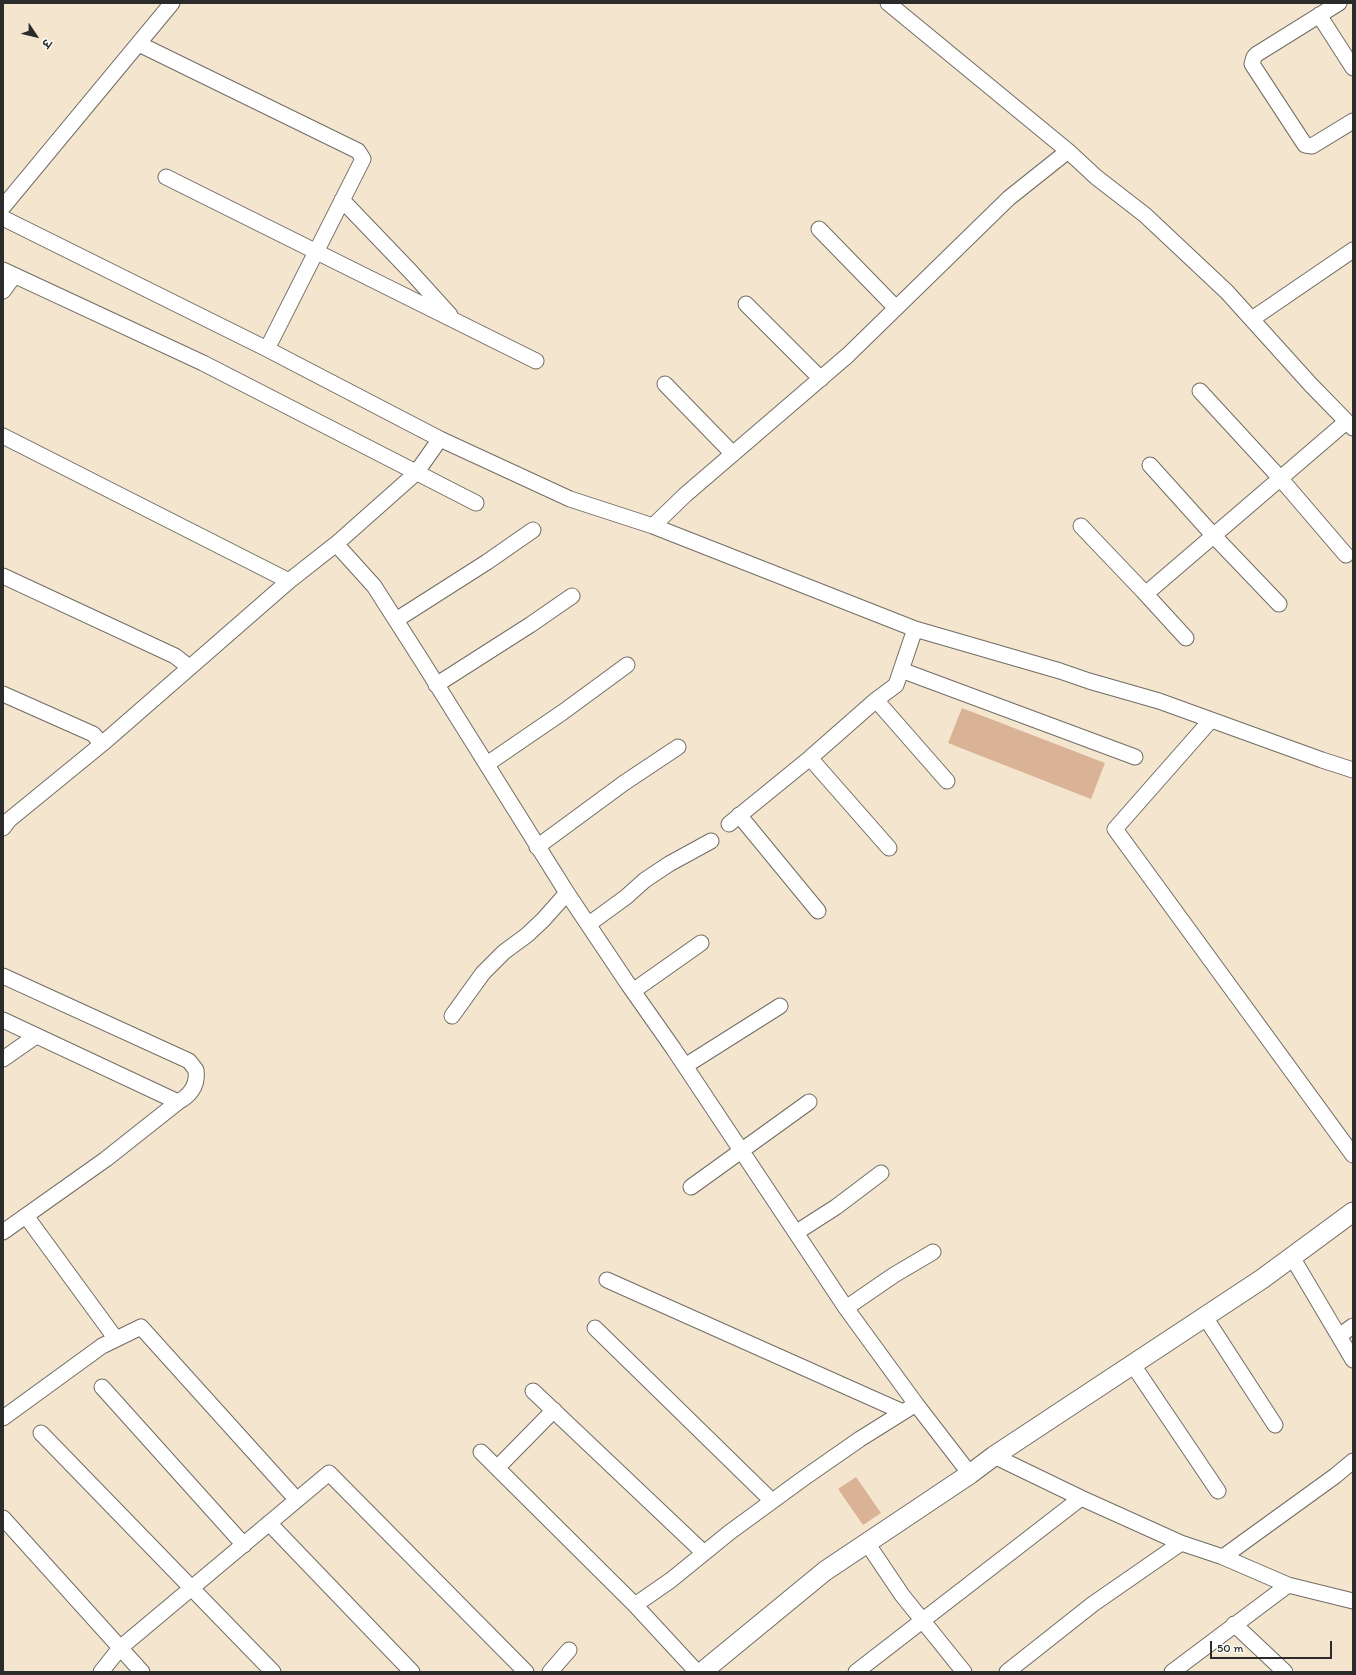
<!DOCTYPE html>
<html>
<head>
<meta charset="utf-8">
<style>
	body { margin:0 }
	#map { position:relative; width:1356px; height:1675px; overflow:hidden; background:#f4e6ce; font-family:Itim,"Playpen Sans Deva",sans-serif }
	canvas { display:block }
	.frame { position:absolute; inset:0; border:4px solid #2b2b2b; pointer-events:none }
	.north { position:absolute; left:16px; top:16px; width:40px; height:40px; -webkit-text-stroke:3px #fdfcf7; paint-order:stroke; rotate:125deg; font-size:11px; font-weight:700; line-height:16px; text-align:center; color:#2b2b2b }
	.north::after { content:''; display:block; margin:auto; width:14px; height:18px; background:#2b2b2b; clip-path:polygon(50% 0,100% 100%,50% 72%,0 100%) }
	.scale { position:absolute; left:1210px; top:1641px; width:122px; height:18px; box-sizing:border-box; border:2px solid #2b2b2b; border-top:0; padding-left:5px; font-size:12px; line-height:14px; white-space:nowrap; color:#2b2b2b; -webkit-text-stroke:3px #fdfcf7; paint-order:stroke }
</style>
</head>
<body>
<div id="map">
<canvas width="1356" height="1675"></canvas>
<div class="frame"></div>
<div class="north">उ</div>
<div class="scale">50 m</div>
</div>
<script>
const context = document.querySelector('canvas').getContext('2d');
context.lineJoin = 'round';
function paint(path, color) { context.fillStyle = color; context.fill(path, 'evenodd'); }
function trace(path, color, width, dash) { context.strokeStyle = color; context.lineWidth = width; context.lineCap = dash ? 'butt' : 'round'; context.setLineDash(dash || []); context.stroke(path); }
paint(new Path2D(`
	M 962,708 L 1105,763 L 1091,799 L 948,743 Z
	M 856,1477 L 881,1513 L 863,1525 L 838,1489 Z`), '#dab296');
const minor = new Path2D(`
	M 888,3 L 1068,151
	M 1339,3 L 1257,54 L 1254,57 L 1252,64 L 1305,145 L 1312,146 L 1353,121
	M 1319,15 L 1353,68
	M 139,44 L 358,151 L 363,159 L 267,349
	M 166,177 L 536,361
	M 342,200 L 411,272 L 450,315
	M 3,207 L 172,3
	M 3,218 L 267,349 L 440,439 L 570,499 L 653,526 L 915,629 L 1060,671 L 1089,681 L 1159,701 L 1322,760 L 1353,770
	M 819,229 L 896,308
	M 3,270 L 203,363 L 476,503
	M 3,291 L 14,276
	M 746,304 L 821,379
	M 1252,319 L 1353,250
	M 665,384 L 733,454
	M 1200,391 L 1280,478 L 1346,555
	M 3,436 L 289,581
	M 1150,465 L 1213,535 L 1279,604
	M 653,526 L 685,495 L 848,355 L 1009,198 L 1068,151 L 1096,177 L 1145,215 L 1227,292 L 1311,385 L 1353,428
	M 1081,526 L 1143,591 L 1149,591 L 1346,422
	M 336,544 L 374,586 L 422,661 L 567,893 L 628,984 L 673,1048 L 846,1308 L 916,1404 L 970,1474
	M 3,576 L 175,656 L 189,667
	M 1143,591 L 1186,638
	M 396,620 L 487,562 L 533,530
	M 901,670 L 1135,757
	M 436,685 L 530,625 L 572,596
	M 3,694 L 93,734 L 102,744
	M 876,700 L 947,781
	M 1211,720 L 1115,829 L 1353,1155
	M 810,758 L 889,848
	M 487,764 L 563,712 L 627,665
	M 739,815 L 818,911
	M 729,824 L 810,758 L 876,700 L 896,685 L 915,629
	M 3,828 L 9,820 L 102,744 L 289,581 L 336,544 L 416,473 L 440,439
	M 537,847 L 624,783 L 678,747
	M 589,924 L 626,897 L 645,880 L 669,864 L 711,841
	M 3,976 L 189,1061 L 196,1070 C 198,1085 191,1095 178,1102 L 3,1020
	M 633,991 L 701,943
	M 452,1016 L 483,973 L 504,952 L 527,935 L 543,920 L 567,893
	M 3,1059 L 36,1036
	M 685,1066 L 780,1006
	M 691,1187 L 809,1102
	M 26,1216 L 116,1339
	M 3,1232 L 106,1159 L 178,1102
	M 797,1232 L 836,1207 L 881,1173
	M 1292,1257 L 1353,1360
	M 607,1280 L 903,1412
	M 846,1308 L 894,1275 L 933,1252
	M 1205,1317 L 1275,1425
	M 595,1328 L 772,1501
	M 1339,1336 L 1353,1326
	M 1133,1365 L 1218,1491
	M 102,1387 L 244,1545
	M 533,1391 L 704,1553
	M 3,1418 L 102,1346 L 141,1327 L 297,1500
	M 41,1433 L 273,1672
	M 481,1452 L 635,1605 L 671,1580 L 730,1532 L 804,1478 L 860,1439 L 916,1404
	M 994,1456 L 1081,1498 L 1181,1543
	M 497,1468 L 554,1410
	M 3,1518 L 142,1672
	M 269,1523 L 412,1672
	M 867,1543 L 902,1595 L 964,1672
	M 1223,1557 L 1288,1585 L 1353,1601
	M 635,1605 L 697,1672
	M 1234,1624 L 1285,1672
	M 101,1672 L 120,1648 L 329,1473 L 526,1672
	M 550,1672 L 569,1650
	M 856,1672 L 1081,1498
	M 1007,1672 L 1093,1604 L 1181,1543 L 1223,1557 L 1335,1476 L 1353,1461
	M 1172,1672 L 1288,1585`);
const tertiary = new Path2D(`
	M 702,1672 L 825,1571 L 970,1474 L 994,1456 L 1262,1279 L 1353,1212`);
trace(minor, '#716c64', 17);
trace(tertiary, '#716c64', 21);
trace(minor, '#fff', 15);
trace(tertiary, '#fff', 19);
</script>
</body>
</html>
